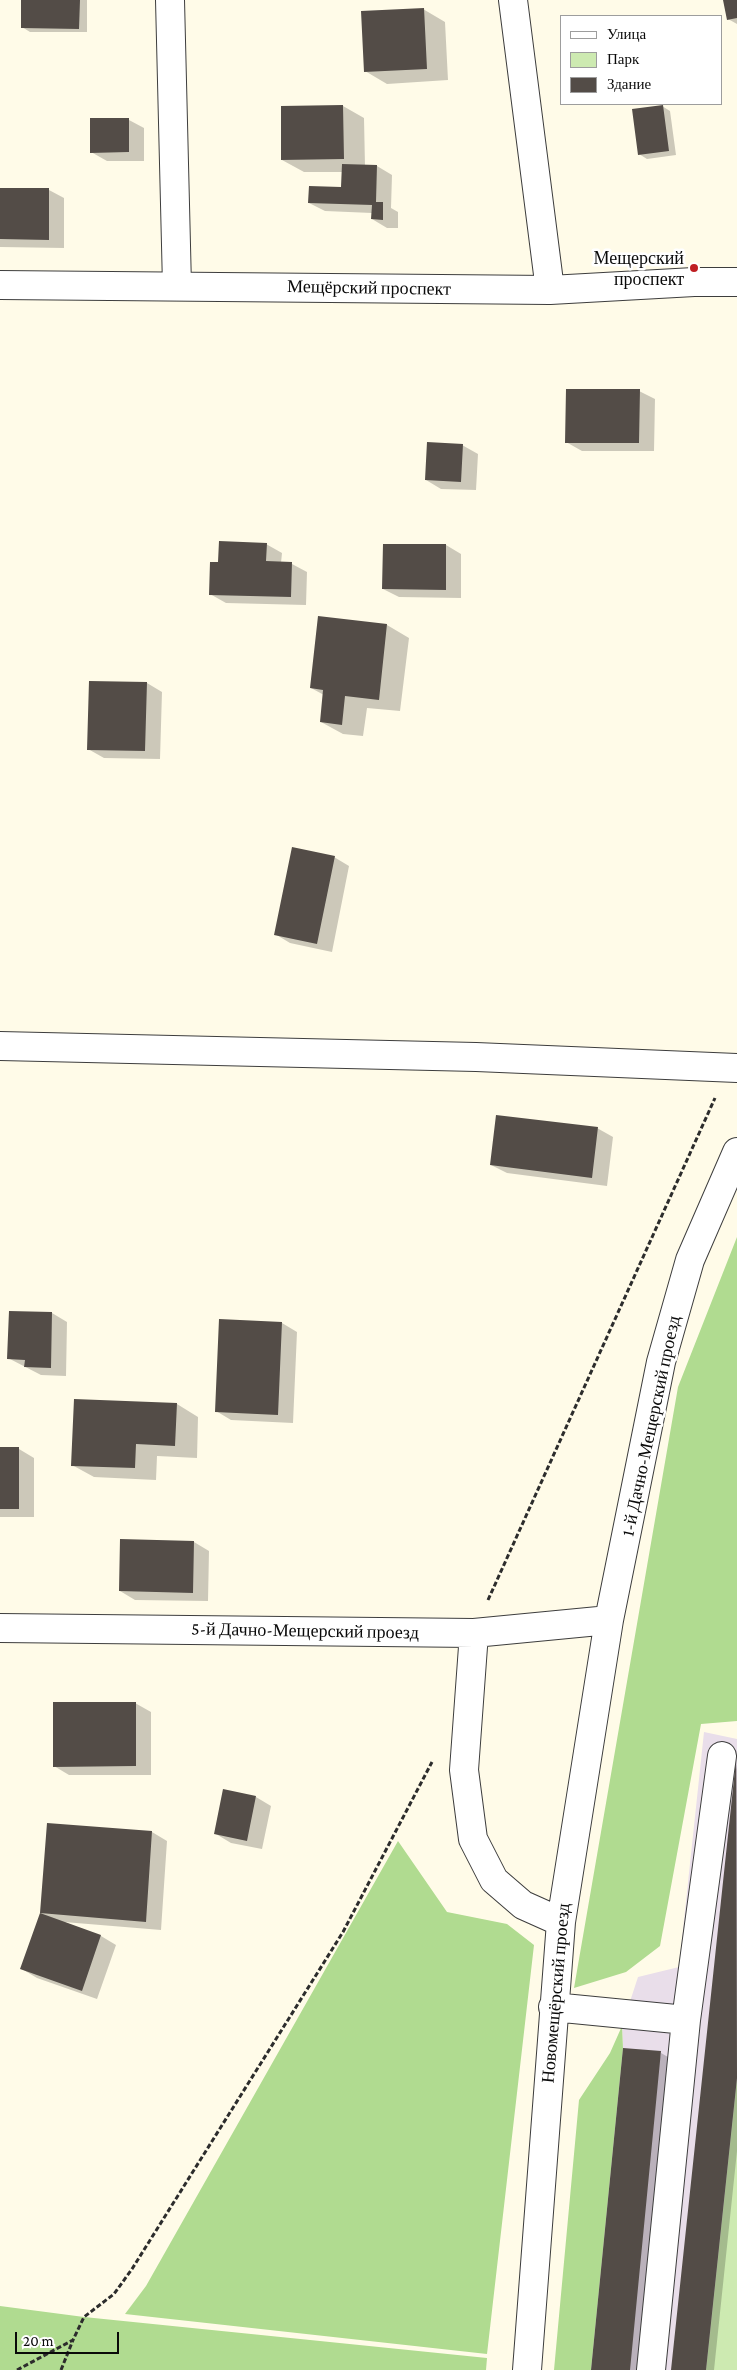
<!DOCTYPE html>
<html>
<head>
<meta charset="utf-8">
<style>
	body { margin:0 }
	#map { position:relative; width:737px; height:2370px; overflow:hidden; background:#fffbe8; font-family:"Crimson Pro",serif }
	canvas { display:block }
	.legend { position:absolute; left:560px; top:15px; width:162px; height:90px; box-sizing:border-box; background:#fff; border:1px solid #9d9d9d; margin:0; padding:6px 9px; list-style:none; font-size:15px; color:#0a0a0a }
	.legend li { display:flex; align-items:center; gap:10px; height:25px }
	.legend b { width:25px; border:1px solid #9d9d9d }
	.scale { position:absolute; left:15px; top:2332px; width:104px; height:22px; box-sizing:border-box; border:2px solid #0a0a0a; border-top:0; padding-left:6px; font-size:15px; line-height:18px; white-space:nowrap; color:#0a0a0a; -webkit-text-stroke:4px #fff; paint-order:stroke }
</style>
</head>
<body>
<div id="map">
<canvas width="737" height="2370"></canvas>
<ul class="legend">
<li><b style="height:6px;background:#fff"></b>Улица</li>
<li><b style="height:14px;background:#cdeab1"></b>Парк</li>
<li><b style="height:14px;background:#534c47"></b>Здание</li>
</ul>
<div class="scale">20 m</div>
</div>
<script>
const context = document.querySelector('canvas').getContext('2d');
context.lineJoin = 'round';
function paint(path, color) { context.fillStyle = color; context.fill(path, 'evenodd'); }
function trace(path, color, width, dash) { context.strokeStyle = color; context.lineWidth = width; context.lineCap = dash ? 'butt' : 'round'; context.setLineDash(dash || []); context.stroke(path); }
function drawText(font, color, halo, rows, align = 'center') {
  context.font = font + ' "Crimson Pro",serif'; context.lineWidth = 5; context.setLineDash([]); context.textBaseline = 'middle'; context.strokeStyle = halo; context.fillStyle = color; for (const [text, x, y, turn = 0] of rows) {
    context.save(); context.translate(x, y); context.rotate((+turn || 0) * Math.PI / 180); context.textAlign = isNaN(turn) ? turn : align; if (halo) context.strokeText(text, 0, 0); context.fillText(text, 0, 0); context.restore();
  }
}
paint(new Path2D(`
	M 704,1732 L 737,1739 L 737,2078 L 706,2370 L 591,2370 L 623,2048 L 622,2026 L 638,1977 L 679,1967 Z`), '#e9deea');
paint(new Path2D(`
	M 737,2078 L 737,2370 L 706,2370 Z`), '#cdeab1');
paint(new Path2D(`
	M 737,1237 L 737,1721 L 701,1724 L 660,1946 L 626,1972 L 574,1988 L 678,1387 Z
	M 398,1841 L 447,1912 L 507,1924 L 534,1945 L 487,2354 L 125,2314 L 146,2286 Z
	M 622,2026 L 623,2048 L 591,2370 L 554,2370 L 579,2100 L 610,2053 Z
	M 0,2306 L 84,2317 L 487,2358 L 486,2370 L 0,2370 Z`), '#b0db90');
paint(new Path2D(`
	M 22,0 L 87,0 L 87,32 L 30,32 L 22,27 Z
	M 725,0 L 737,0 L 737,24 L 728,19 Z
	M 423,9 L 445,22 L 448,80 L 387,84 L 365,71 Z
	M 343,106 L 364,118 L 365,166 L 377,166 L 392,175 L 391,208 L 398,212 L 398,228 L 387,228 L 372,219 L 372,213 L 325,211 L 309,203 L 343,188 L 343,172 L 304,172 L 282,160 Z
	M 662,106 L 670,111 L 676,155 L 647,159 L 639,154 Z
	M 129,120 L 144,128 L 144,161 L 107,161 L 91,152 Z
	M 0,189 L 49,190 L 64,198 L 64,248 L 0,247 Z
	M 639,391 L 655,399 L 654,451 L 582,451 L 566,442 Z
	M 462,445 L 478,454 L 476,490 L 441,489 L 426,480 Z
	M 266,544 L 282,553 L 281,563 L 292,564 L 307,572 L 306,605 L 226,603 L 210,594 Z
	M 384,545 L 446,545 L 461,554 L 461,598 L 399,597 L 383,589 Z
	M 319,618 L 387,625 L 409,638 L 400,711 L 367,708 L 363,736 L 343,734 L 321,722 L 324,695 L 311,688 Z
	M 147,683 L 162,692 L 160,759 L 104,758 L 88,749 Z
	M 334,857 L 349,866 L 332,952 L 290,943 L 275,934 Z
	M 597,1128 L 613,1137 L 607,1186 L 507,1173 L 491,1165 Z
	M 52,1313 L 67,1322 L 66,1376 L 41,1375 L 8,1358 Z
	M 282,1323 L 297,1332 L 293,1423 L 231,1420 L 216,1411 Z
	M 177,1404 L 198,1417 L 197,1458 L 157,1456 L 156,1480 L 94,1477 L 72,1465 Z
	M 0,1449 L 19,1449 L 34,1458 L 34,1517 L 0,1517 Z
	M 194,1542 L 209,1551 L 208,1601 L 135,1600 L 120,1591 Z
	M 135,1703 L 151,1712 L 151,1775 L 69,1775 L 54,1766 Z
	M 737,1760 L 737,2151 L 714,2370 L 672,2370 Z
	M 256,1797 L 271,1806 L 262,1849 L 231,1843 L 216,1834 Z
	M 48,1825 L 152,1832 L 167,1841 L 161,1930 L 64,1922 L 101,1936 L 116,1945 L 97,1999 L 37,1978 L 22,1969 L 41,1914 Z
	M 661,2053 L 668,2057 L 638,2370 L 593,2370 Z`), '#0003');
paint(new Path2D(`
	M 21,0 L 80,0 L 79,29 L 21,28 Z
	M 723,0 L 737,0 L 737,18 L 727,20 Z
	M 424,8 L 427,69 L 364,72 L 361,11 Z
	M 343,105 L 344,159 L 281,160 L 281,106 Z
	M 663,105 L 669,151 L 638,155 L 632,109 Z
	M 90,118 L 129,118 L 129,152 L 90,153 Z
	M 342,164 L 377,165 L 376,202 L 383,202 L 383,220 L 371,219 L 372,205 L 308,203 L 309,186 L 341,187 Z
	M 0,188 L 49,188 L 49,240 L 0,239 Z
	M 566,389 L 640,389 L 639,443 L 565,443 Z
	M 427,442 L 463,444 L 461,482 L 425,480 Z
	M 219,541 L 267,543 L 266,561 L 292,562 L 291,597 L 209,595 L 210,562 L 218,562 Z
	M 383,544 L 446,544 L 446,590 L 382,589 Z
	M 318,616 L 387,624 L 379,700 L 345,696 L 342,725 L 320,722 L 323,690 L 310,688 Z
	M 89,681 L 147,682 L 145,751 L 87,750 Z
	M 292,847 L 335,856 L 317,944 L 274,935 Z
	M 496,1115 L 598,1127 L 592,1178 L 490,1165 Z
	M 9,1311 L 52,1312 L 51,1368 L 24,1367 L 25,1360 L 7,1359 Z
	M 219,1319 L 282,1322 L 278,1415 L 215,1412 Z
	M 74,1399 L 177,1403 L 175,1446 L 136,1444 L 135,1468 L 71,1466 Z
	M 0,1447 L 19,1447 L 19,1509 L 0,1509 Z
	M 120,1539 L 194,1541 L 193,1593 L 119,1591 Z
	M 53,1702 L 136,1702 L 136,1766 L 53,1767 Z
	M 736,1760 L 737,2078 L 706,2370 L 671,2370 Z
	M 223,1789 L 256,1796 L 247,1841 L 214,1834 Z
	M 47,1823 L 152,1831 L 146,1922 L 40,1913 Z
	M 40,1913 L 101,1935 L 82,1991 L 20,1969 Z
	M 623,2048 L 661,2051 L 630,2370 L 591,2370 Z`), '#534c47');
const minor = new Path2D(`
	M 170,0 L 177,286
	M 513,0 L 550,290
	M 0,285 L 550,290 L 694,282 L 737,282
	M 0,1046 L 476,1057 L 737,1068
	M 0,1628 L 474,1633 L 609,1620
	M 474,1633 L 464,1770 L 473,1839 L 494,1880 L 523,1905 L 561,1922
	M 553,2007 L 686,2020
	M 527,2370 L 561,1922 L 609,1620 L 661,1362 L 690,1260 L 737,1152
	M 651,2370 L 686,2020 L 722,1756`);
trace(minor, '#3d3d3d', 30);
trace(new Path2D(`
	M 488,1600 L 715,1098
	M 17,2370 L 73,2340 L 84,2317 L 114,2294 L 132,2269 L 343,1932 L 432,1762
	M 61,2370 L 73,2340`), '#2c2c2c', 3, [5, 2.5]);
trace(minor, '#fff', 28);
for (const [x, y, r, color] of [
	[694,268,5,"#bf1e22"]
]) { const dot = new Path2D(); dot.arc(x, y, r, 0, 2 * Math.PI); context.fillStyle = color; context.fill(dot); trace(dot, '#fff', 2); }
drawText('18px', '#0a0a0a', '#fff', [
	["Мещерский",684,258],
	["проспект",684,279]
], 'right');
drawText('18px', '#0a0a0a', '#fff', [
	["Мещёрский проспект",369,288,1],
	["1-й Дачно-Мещерский проезд",651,1426,-78],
	["5-й Дачно-Мещерский проезд",305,1631,1],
	["Новомещёрский проезд",556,1993,-85]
]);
</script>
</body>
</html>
